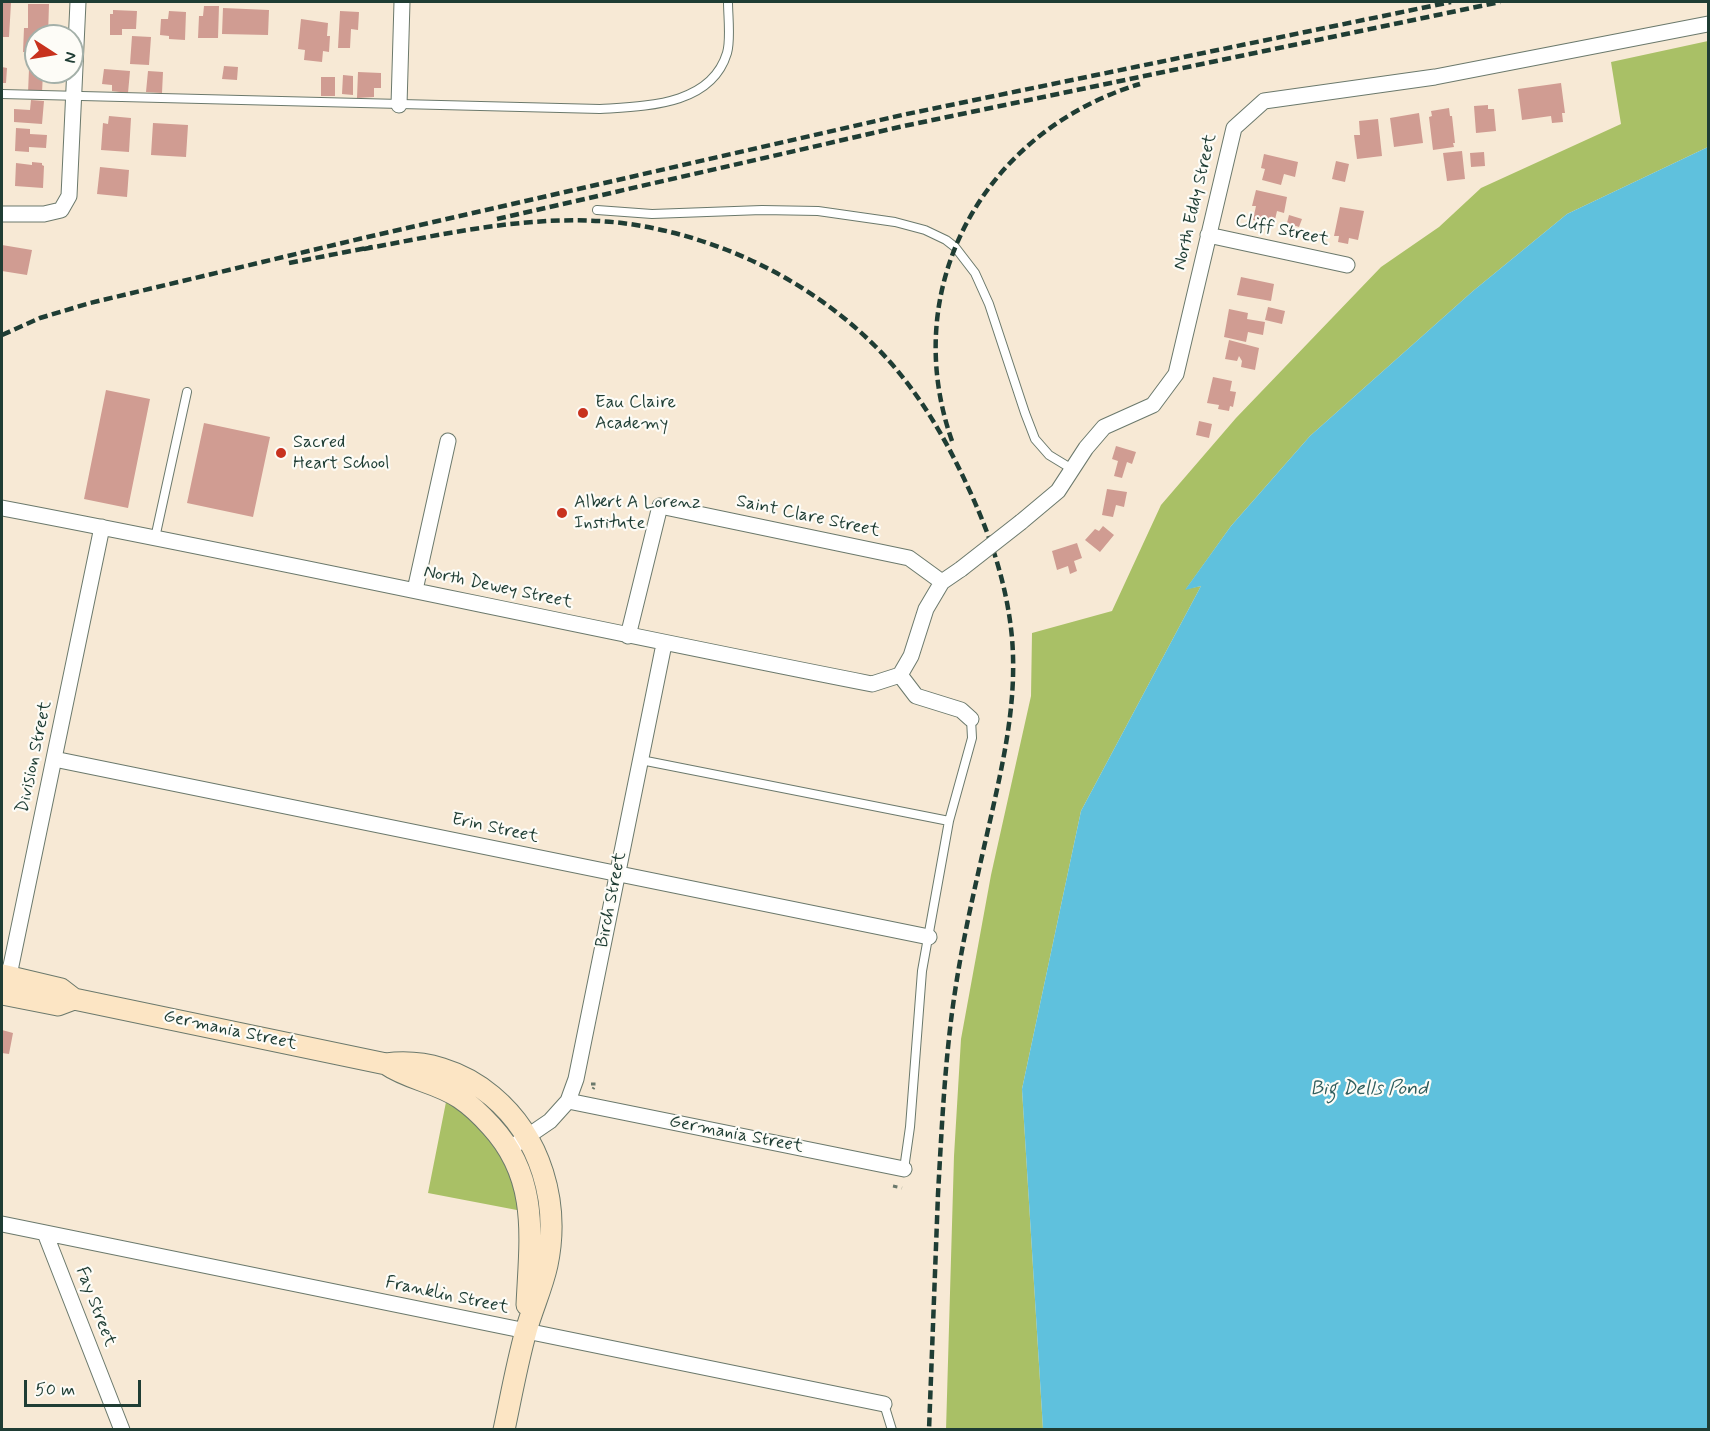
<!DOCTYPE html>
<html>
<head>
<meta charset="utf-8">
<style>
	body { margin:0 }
	#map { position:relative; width:1710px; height:1431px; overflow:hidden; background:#f7e9d5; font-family:Mynerve,sans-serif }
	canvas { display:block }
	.frame { position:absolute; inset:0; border:3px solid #1f3d34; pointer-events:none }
	.north { position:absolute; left:24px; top:24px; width:60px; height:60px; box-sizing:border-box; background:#fdfcf7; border:2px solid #a4b0a9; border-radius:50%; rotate:102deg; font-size:16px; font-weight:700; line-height:24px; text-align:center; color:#1f3d34 }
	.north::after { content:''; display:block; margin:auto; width:21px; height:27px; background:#c8321e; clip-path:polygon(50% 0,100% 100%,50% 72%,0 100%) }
	.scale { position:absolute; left:24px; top:1380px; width:117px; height:27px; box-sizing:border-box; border:3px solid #1f3d34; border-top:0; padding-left:8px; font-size:18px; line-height:21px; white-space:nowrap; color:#1f3d34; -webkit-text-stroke:4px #fdfcf7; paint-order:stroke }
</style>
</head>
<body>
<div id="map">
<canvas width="1710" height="1431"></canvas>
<div class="frame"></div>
<div class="north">N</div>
<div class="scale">50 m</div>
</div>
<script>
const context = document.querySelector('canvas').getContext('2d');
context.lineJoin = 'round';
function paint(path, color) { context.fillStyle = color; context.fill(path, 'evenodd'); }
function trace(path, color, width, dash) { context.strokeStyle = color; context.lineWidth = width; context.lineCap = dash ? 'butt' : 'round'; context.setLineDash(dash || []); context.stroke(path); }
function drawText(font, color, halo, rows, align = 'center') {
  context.font = font + ' Mynerve,sans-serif'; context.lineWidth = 4.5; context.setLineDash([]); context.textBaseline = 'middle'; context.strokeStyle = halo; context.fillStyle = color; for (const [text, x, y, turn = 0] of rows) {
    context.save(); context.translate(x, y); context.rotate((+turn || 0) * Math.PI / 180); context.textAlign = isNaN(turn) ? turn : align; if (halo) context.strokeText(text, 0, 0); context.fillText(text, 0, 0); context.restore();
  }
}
paint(new Path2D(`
	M 1708,41 L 1708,147 L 1567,214 L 1473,291 L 1310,436 L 1231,526 L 1186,589 L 1201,586 L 1081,811 L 1022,1089 L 1043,1429 L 946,1430 L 954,1156 L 961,1039 L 991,875 L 1031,696 L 1032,633 L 1112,611 L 1161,505 L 1236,418 L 1381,267 L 1439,227 L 1481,188 L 1621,124 L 1611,62 Z
	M 447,1097 L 460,1105 L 505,1155 L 522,1211 L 428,1193 Z`), '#a9c066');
paint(new Path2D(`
	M 1708,147 L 1708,1429 L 1043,1429 L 1022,1089 L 1081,811 L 1201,586 L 1185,590 L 1231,526 L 1310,436 L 1473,291 L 1567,214 Z`), '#5fc1dd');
paint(new Path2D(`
	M 2,2 L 11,3 L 9,37 L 2,37 Z
	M 28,4 L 49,4 L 48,36 L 36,36 L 36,53 L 23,52 L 24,28 L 28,28 Z
	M 204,6 L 219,6 L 218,38 L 198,38 L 199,16 L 203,16 Z
	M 223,8 L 269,10 L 268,35 L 222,34 Z
	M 113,10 L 137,11 L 136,29 L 122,29 L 122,35 L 110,35 L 110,14 L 113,14 Z
	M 169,11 L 186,12 L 185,40 L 169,39 L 169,36 L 160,35 L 161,19 L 168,19 Z
	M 340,11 L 359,12 L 358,30 L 351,29 L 350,48 L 338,48 Z
	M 301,19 L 328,23 L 327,36 L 330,36 L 329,52 L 323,51 L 322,62 L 304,60 L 305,50 L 298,49 Z
	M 132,36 L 151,37 L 149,65 L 130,64 Z
	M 224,66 L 238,67 L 237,80 L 222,79 Z
	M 2,67 L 7,68 L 6,83 L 2,83 Z
	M 29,69 L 36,69 L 36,72 L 43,72 L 42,93 L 28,93 Z
	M 104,69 L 130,71 L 128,93 L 112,91 L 112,85 L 102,84 Z
	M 148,71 L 163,72 L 162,93 L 146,92 Z
	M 358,72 L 381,73 L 381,88 L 374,88 L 374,97 L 357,98 Z
	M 343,75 L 353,76 L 353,95 L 342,94 Z
	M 321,77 L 335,77 L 335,96 L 321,96 Z
	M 1561,83 L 1565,113 L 1562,113 L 1563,122 L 1552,123 L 1551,116 L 1522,120 L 1518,89 Z
	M 31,100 L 44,101 L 42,124 L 14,122 L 14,109 L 30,110 Z
	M 1488,105 L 1488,109 L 1494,109 L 1496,131 L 1476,133 L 1474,106 Z
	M 1449,108 L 1450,116 L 1452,116 L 1455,143 L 1453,143 L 1454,147 L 1433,150 L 1429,117 L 1432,116 L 1431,111 Z
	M 1419,113 L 1423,143 L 1394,147 L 1390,118 Z
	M 109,116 L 131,118 L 129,152 L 101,150 L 103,123 L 108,124 Z
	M 1378,119 L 1382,156 L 1357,159 L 1354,135 L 1360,135 L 1359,121 Z
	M 153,123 L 188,125 L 186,157 L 151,155 Z
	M 16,128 L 30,129 L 30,134 L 47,135 L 46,148 L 29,147 L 29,152 L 15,151 Z
	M 1462,151 L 1465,179 L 1447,181 L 1443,153 Z
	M 1484,152 L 1485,166 L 1471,167 L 1470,153 Z
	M 1264,154 L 1298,162 L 1295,177 L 1284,174 L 1281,185 L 1262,180 L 1265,169 L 1261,168 Z
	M 1336,161 L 1349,164 L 1345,182 L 1332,179 Z
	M 32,162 L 42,163 L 42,165 L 44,166 L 43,188 L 15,186 L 16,163 L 32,165 Z
	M 100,167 L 129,170 L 127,197 L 97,194 Z
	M 1256,190 L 1287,197 L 1284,213 L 1277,211 L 1274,224 L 1253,220 L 1256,206 L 1252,206 Z
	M 1340,207 L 1364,211 L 1358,240 L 1349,238 L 1348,244 L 1338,242 L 1339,236 L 1334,236 Z
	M 1289,215 L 1302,219 L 1299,227 L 1287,223 Z
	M 2,245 L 32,250 L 27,275 L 2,271 Z
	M 1241,277 L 1274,284 L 1271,301 L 1237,295 Z
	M 1268,307 L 1285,311 L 1282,324 L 1265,320 Z
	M 1229,309 L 1248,313 L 1247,319 L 1265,322 L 1263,335 L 1248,332 L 1246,342 L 1224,337 Z
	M 1229,340 L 1259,348 L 1255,370 L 1241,367 L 1242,361 L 1239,356 L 1237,361 L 1225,359 Z
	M 1213,377 L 1232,381 L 1230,391 L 1236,392 L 1233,407 L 1230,406 L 1229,411 L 1218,409 L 1219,405 L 1207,403 Z
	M 106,390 L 150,399 L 128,508 L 84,499 Z
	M 1199,421 L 1212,424 L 1209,438 L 1196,435 Z
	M 204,423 L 270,437 L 253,517 L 187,503 Z
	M 1116,446 L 1136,452 L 1132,464 L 1127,462 L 1122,478 L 1114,476 L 1118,461 L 1112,459 Z
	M 1107,489 L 1127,492 L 1124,507 L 1116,505 L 1113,517 L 1102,515 Z
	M 1103,526 L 1114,535 L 1100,552 L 1085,540 L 1095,529 L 1099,531 Z
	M 1077,543 L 1082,558 L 1074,561 L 1077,571 L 1070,574 L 1068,566 L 1057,570 L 1052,551 Z
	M 2,1030 L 13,1033 L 9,1054 L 2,1053 Z`), '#d09c92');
const service = new Path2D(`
	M 2,94 L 600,109 C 645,106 711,106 727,53 C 731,40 728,16 728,2
	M 597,210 L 652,214 L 762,210 L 818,211 L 895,222 L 925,230 L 946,240 L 955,247 L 975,273 L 989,304 L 1025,413 L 1035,439 L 1049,455 L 1072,469
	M 155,538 L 187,392
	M 641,760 L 949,821
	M 904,1169 L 910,1127 L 922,971 L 949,821 L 972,738 L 971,719
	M 884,1404 L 892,1430`);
const minor = new Path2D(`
	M 399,105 L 402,2
	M 2,214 L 44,214 L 61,210 L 69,196 L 78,2
	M 1208,235 L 1347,265
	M 2,508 C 292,563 581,627 872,684 L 900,675
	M 1021,522 L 1058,491 L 1086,448 L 1104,427 L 1153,405 L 1176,374 L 1234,128 L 1264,101 L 1435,77 L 1708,24
	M 415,590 L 448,441
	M 628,636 L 660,506 L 909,558 L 942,582
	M 900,675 L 911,656 L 926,609 L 942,582 L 961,569
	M 900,675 L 916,696 L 961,710 L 971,719
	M 54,759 L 929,937
	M 7,985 L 102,527
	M 568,1101 L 904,1169
	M 509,1149 L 550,1121 L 568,1101 L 576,1079 L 664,644
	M 2,1224 L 884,1404
	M 45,1233 L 122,1430`);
const secondary = new Path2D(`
	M 2,975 L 61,989 L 74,999 L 386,1064 C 424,1059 462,1071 492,1096 C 541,1137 560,1203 547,1265 C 542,1288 532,1309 526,1331 C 517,1363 511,1397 504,1430
	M 2,994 L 58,1005 L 74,999
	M 386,1064 C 409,1080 437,1082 460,1098 C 472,1106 482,1116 491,1126 C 540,1179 530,1239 527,1305`);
trace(service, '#6b796c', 10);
trace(minor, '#6b796c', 17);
trace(secondary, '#6b796c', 23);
trace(new Path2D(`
	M 591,1084 L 596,1084 L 593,1089
	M 893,1186 L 902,1188`), '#6b796c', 3, [4.5, 4.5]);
trace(service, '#fff', 8);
trace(minor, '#fff', 15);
trace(secondary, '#fce5c4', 21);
trace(new Path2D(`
	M 497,219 L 904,126 L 1500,2
	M 364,249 C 449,233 536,213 622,223 C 716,235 808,279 875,346 C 915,386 944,435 967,485 C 990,534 1007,584 1012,638 C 1017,698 1005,754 992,812 C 979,870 965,927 956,985 C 945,1054 942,1124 938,1194 C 935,1273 932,1351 929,1430
	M 289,263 L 372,247
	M 2,335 L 40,318 L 90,303 L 359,239 L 902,115 L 1451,2
	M 952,441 C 897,285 986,130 1140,84`), '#1f3d34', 4.5, [9, 4.5]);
const minorBridge = new Path2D(`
	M 961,569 L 1021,522`);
trace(minorBridge, '#6b796c', 17, []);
trace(minorBridge, '#fff', 15);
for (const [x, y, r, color] of [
	[583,413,6,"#c8321e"],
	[281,453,6,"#c8321e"],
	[562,513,6,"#c8321e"]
]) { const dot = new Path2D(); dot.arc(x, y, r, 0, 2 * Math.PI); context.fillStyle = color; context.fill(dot); trace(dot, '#fdfcf7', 2); }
drawText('18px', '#1f3d34', '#fdfcf7', [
	["North Eddy Street",1196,202,-77],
	["Cliff Street",1282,231,12],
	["Saint Clare Street",808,517,12],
	["North Dewey Street",498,588,12],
	["Division Street",35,757,-78],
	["Erin Street",495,829,12],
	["Birch Street",612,900,-79],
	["Germania Street",230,1031,12],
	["Germania Street",736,1135,11],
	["Franklin Street",447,1296,12],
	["Fay Street",95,1307,69]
]);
drawText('18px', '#1f3d34', '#fdfcf7', [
	["Eau Claire",595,403],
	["Academy",595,424],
	["Sacred",293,443],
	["Heart School",293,464],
	["Albert A Lorenz",574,503],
	["Institute",574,524]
], 'left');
drawText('italic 20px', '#2f5e5e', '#fdfcf7', [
	["Big Dells Pond",1369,1090]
]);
</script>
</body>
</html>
